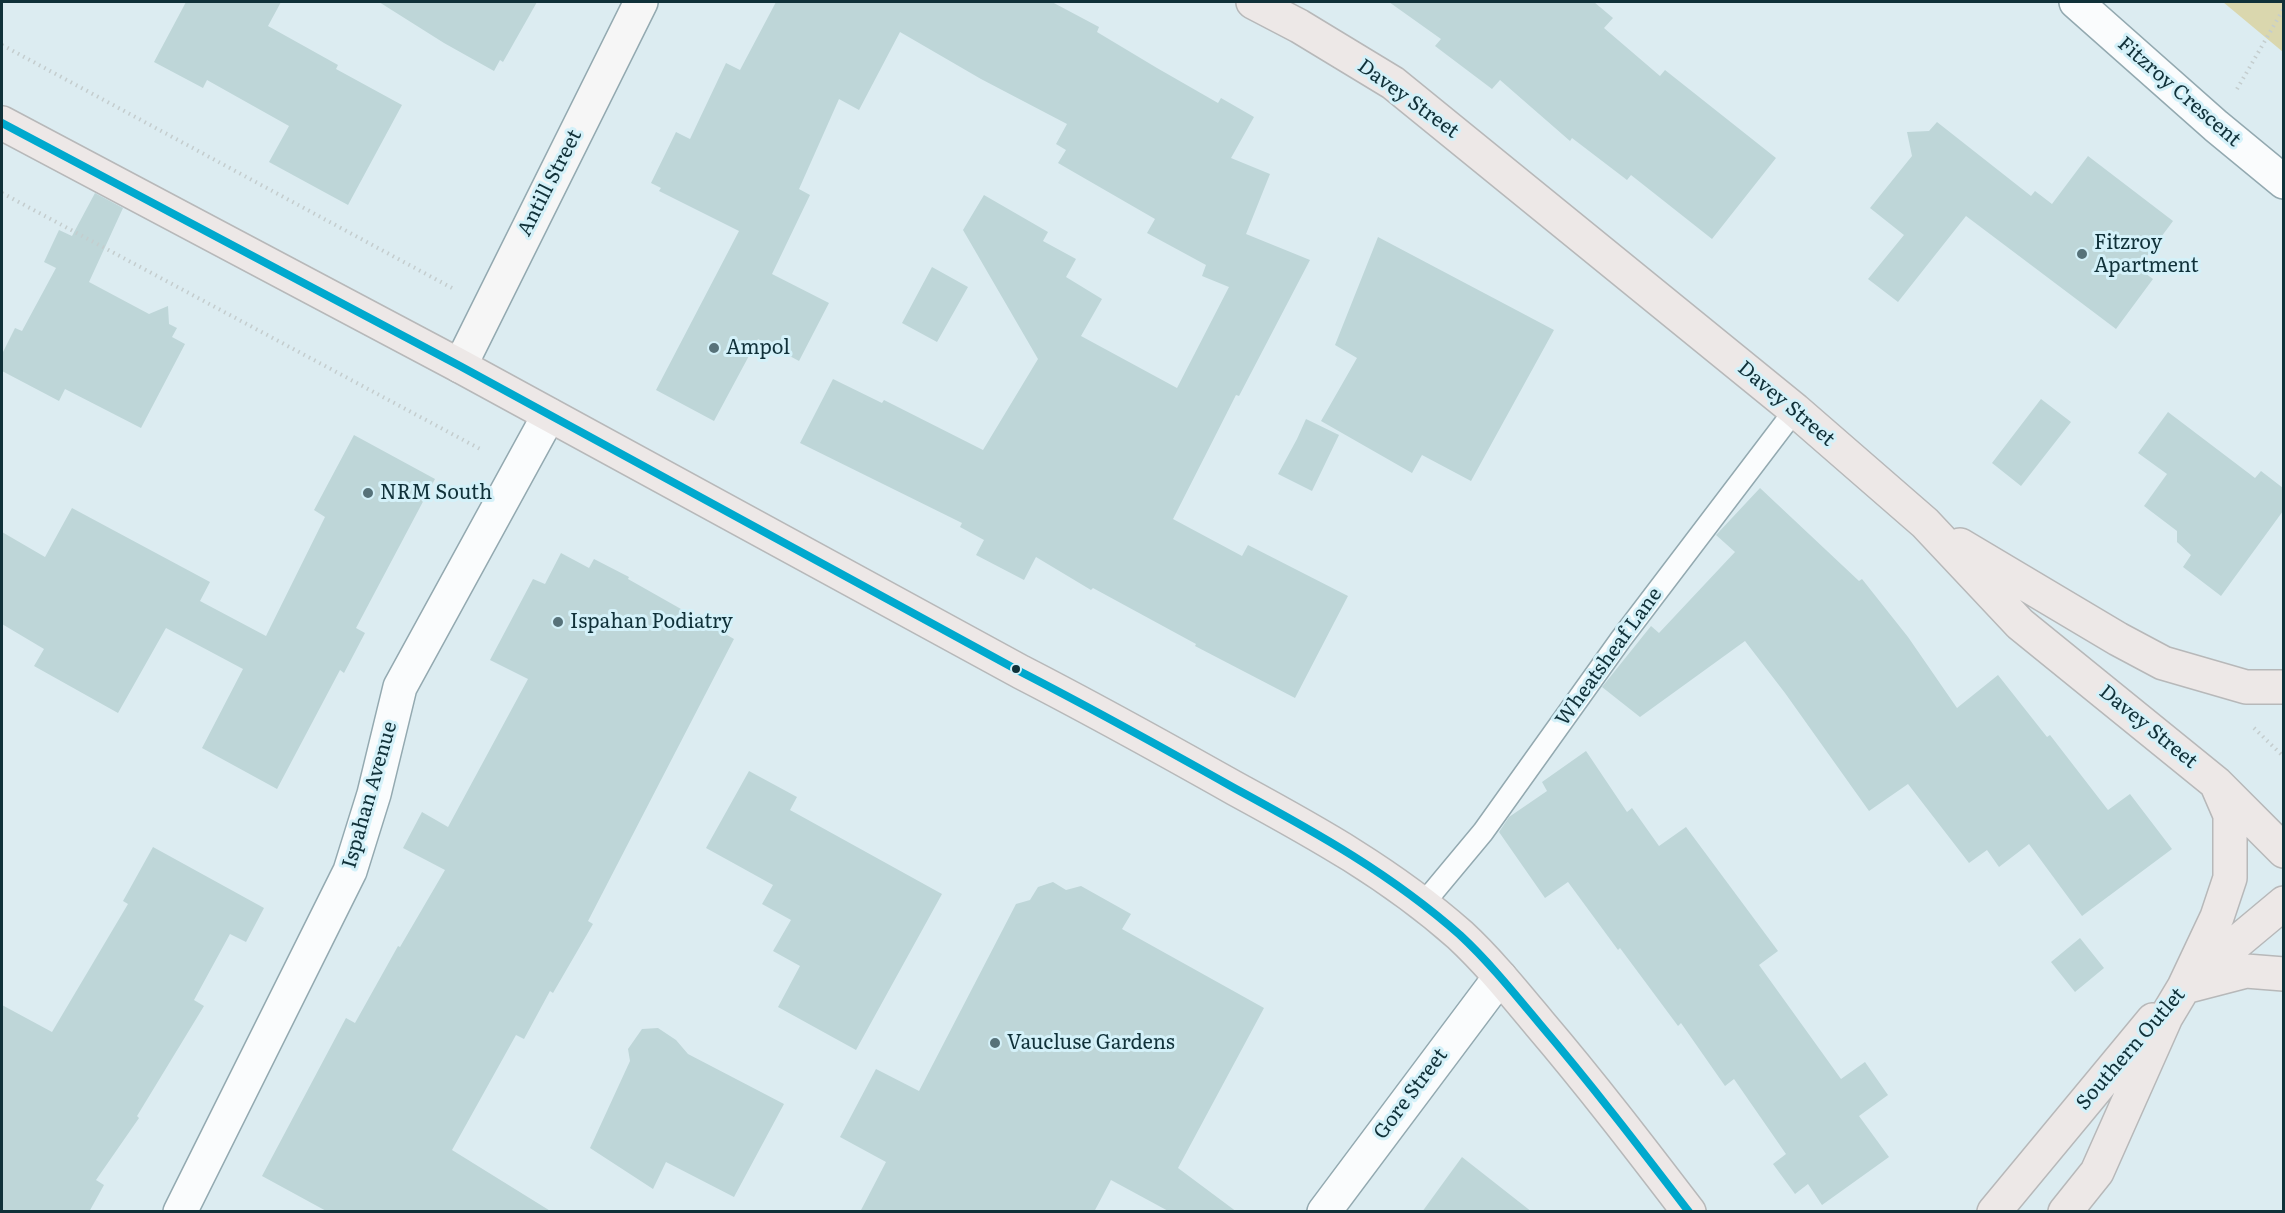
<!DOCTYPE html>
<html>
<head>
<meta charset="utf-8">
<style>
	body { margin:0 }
	#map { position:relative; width:2285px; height:1213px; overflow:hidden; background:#dcecf1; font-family:Literata,serif }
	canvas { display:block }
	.frame { position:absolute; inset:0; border:3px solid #103139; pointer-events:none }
</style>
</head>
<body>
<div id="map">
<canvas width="2285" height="1213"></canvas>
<div class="frame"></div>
</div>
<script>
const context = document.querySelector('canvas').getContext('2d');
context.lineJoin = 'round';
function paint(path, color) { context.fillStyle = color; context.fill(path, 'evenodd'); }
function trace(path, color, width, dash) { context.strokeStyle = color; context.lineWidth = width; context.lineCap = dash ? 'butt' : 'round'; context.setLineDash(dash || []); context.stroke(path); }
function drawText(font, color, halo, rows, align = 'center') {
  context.font = font + ' Literata,serif'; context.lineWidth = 6; context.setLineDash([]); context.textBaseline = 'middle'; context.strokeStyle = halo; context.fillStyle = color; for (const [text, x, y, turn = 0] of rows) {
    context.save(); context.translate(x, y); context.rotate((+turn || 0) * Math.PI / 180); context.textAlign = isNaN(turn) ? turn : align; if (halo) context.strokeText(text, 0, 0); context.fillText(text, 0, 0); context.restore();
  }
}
paint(new Path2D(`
	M 2223,2 L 2283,2 L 2283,52 Z`), '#dad7ae');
paint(new Path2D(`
	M 186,2 L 281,2 L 268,26 L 338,65 L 336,69 L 402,105 L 348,205 L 269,162 L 289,126 L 207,80 L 203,88 L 154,62 Z
	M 379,2 L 537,2 L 503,62 L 500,60 L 494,71 L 444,43 Z
	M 776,2 L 1052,2 L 1099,27 L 1097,32 L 1157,68 L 1218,103 L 1221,98 L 1254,117 L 1231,158 L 1270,174 L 1246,234 L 1310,260 L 1239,396 L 1236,395 L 1173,519 L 1242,556 L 1248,545 L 1348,596 L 1295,698 L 1195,646 L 1196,644 L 1093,588 L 1091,590 L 1036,557 L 1024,580 L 976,555 L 984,540 L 960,527 L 962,523 L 800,443 L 833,379 L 882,403 L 884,400 L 983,450 L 1038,359 L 963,230 L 984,195 L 1048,232 L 1043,241 L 1076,259 L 1066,277 L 1102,299 L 1081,336 L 1177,388 L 1229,287 L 1202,276 L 1206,265 L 1147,233 L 1155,219 L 1058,163 L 1066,150 L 1056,144 L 1067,124 L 981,79 L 900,32 L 859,110 L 839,99 L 799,189 L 810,195 L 772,274 L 829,303 L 799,361 L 758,339 L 714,421 L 656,390 L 739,231 L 659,191 L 661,188 L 651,183 L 676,132 L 690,139 L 726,63 L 740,70 Z
	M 1389,2 L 1594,2 L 1613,18 L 1604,28 L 1660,76 L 1665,70 L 1776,158 L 1712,239 L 1631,175 L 1627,180 L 1572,138 L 1570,141 L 1500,80 L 1492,89 L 1435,46 L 1441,39 Z
	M 1937,122 L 2031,196 L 2035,191 L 2052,204 L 2088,156 L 2173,221 L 2138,268 L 2153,279 L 2116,329 L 1966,216 L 1898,302 L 1868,279 L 1904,235 L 1870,208 L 1912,156 L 1907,132 L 1929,131 Z
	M 95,193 L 123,208 L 89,282 L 149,314 L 168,306 L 169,324 L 177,328 L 172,337 L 185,344 L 141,428 L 65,389 L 59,401 L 2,371 L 2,354 L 15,328 L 22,331 L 56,268 L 44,262 L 59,230 L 72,236 Z
	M 1378,237 L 1554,330 L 1471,481 L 1422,455 L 1412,473 L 1321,421 L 1357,358 L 1335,345 Z
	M 932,267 L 968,287 L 937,342 L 902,323 Z
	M 2041,399 L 2071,422 L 2021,486 L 1992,463 Z
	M 2168,412 L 2255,478 L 2261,471 L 2283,488 L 2283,511 L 2221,596 L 2183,567 L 2191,555 L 2177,542 L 2177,531 L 2144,506 L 2167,474 L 2138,453 Z
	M 1306,419 L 1339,435 L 1312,491 L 1278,474 L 1297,439 Z
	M 354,435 L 435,479 L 356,628 L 365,633 L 344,673 L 340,670 L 277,789 L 202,748 L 243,669 L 166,628 L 118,713 L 34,666 L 44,649 L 2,624 L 2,532 L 45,557 L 72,508 L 210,582 L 200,601 L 266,636 L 325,517 L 314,510 Z
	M 1760,488 L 1859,581 L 1862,579 L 1908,637 L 1957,708 L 1998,675 L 2047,737 L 2050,735 L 2108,810 L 2130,794 L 2172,849 L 2082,916 L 2029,844 L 1999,867 L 1987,850 L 1969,863 L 1908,784 L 1869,811 L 1785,693 L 1745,641 L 1640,717 L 1602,687 L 1651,626 L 1659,633 L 1735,552 L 1716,535 Z
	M 561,553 L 589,568 L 594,559 L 629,577 L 628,579 L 734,639 L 588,921 L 593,924 L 553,993 L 550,991 L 524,1039 L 516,1035 L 452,1150 L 552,1212 L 328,1212 L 262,1176 L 346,1018 L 355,1023 L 398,946 L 400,947 L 445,870 L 403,848 L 422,812 L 448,827 L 528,679 L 490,660 L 533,579 L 545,584 Z
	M 1586,751 L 1627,812 L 1632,808 L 1659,846 L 1686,827 L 1778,951 L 1759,965 L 1841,1079 L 1865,1062 L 1888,1095 L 1859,1116 L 1889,1157 L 1822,1205 L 1808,1184 L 1795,1194 L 1773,1164 L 1786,1154 L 1734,1079 L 1725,1086 L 1681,1023 L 1678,1026 L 1620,948 L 1618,950 L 1568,882 L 1545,898 L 1499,832 L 1509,817 L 1547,791 L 1542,782 Z
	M 749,771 L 797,797 L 790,810 L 942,894 L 856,1050 L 778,1007 L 800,966 L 773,951 L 791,920 L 762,904 L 773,885 L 706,848 Z
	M 153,847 L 264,908 L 246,942 L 230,934 L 194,1000 L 204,1006 L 137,1116 L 139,1118 L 96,1180 L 104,1185 L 89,1212 L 2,1212 L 2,1005 L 52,1032 L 128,904 L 123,901 Z
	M 1053,882 L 1066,890 L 1081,886 L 1131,914 L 1122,929 L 1264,1008 L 1178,1168 L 1237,1212 L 1170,1212 L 1111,1180 L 1094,1212 L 860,1212 L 886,1162 L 840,1137 L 876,1069 L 919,1091 L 1016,904 L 1030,900 L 1038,887 Z
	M 2080,938 L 2104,968 L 2075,992 L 2051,962 Z
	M 658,1028 L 676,1040 L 688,1054 L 784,1104 L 734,1197 L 666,1162 L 653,1189 L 590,1148 L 630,1061 L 628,1049 L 642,1029 Z
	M 1462,1157 L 1532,1212 L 1422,1212 Z`), '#bed6d8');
const lane = new Path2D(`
	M 1423,904 L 1483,832 L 1621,639 L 1795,410`);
const street = new Path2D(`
	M 2076,2 L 2216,126 L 2284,182
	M 180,1212 L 350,871 L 374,794 L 400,687 L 549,415
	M 1324,1212 L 1500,977`);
const secondary = new Path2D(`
	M 460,366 L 641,2`);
const highway = new Path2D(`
	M 1253,2 L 1299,26 L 1393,83 L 1795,410 L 1925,523 L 2020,624 L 2216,783 L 2284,851
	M 2,123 L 460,366 L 1021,672 C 1093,709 1165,749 1236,789 C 1317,833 1391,874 1460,935 C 1489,962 1514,993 1539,1023 C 1591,1084 1640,1148 1689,1212
	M 1960,545 L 2118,639 L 2163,663 L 2246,687 L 2284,687
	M 2193,979 L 2284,903
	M 2192,985 L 2246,971 L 2284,974
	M 1994,1212 L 2153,1020
	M 2065,1212 L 2097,1172 L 2166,1017 L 2184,987 L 2217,917 L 2230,878 L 2230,815 L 2217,785`);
trace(lane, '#93a9b0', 24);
trace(street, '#93a9b0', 36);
trace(secondary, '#93a9b0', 36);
trace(highway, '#b7b8b9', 36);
trace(new Path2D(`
	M 2,45 L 452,288
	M 2237,89 L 2284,8
	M 2,193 L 482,450
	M 2254,728 L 2284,757`), '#c4cdce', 4, [1.5, 4.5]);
trace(lane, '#fafcfd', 21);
trace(street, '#fafcfd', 33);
trace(secondary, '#f6f6f6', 33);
trace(highway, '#ede8e7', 33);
trace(new Path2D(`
	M 2,123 L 460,366 L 1021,672 C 1093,709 1165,749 1236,789 C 1317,833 1391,874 1460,935 C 1489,962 1514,993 1539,1023 C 1591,1084 1640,1148 1689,1212`), '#00a9ce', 8);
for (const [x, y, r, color] of [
	[2082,254,6,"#577279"],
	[714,348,6,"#577279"],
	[368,493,6,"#577279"],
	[558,622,6,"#577279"],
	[1016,669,5,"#103139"],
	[995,1043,6,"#577279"]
]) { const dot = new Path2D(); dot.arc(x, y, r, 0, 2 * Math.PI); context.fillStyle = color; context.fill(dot); trace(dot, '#d4f1f9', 2); }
drawText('20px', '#103139', '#d4f1f9', [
	["Fitzroy Crescent",2179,92,41],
	["Davey Street",1408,99,36],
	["Antill Street",550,183,-63],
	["Davey Street",1786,404,40],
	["Wheatsheaf Lane",1609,657,-54],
	["Davey Street",2148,727,39],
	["Ispahan Avenue",370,795,-74],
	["Southern Outlet",2131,1049,-49],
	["Gore Street",1411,1094,-53]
]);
drawText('20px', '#103139', '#d4f1f9', [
	["Fitzroy",2094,243],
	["Apartment",2094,266],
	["Ampol",726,348],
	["NRM South",380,493],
	["Ispahan Podiatry",570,622],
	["Vaucluse Gardens",1007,1043]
], 'left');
</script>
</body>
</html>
